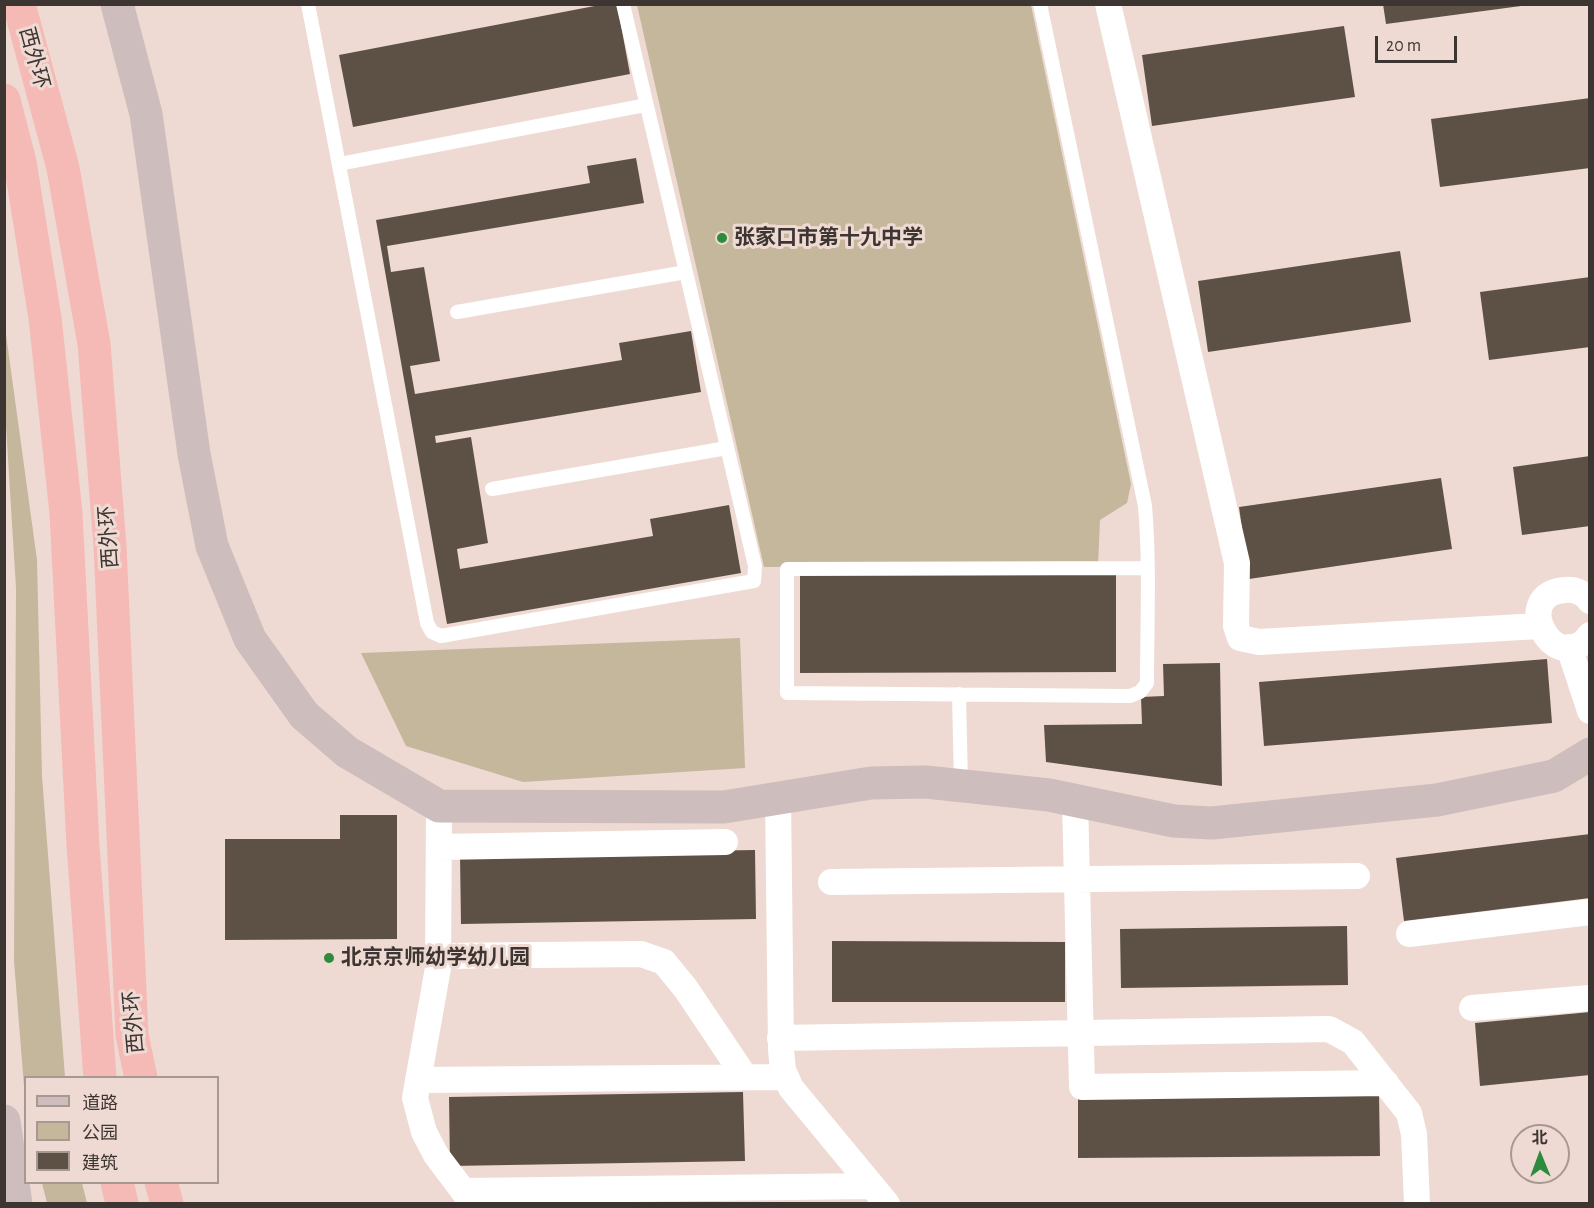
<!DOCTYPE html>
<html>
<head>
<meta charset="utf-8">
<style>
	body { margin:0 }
	#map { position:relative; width:1594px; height:1208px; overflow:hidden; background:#eedad2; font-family:"Alegreya Sans","Noto Sans SC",sans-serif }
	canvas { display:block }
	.frame { position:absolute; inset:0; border:6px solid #3d3532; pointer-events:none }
	.legend { position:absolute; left:24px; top:1076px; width:195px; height:108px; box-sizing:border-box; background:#eedad2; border:2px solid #a79892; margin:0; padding:8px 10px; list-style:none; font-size:18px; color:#3d3532 }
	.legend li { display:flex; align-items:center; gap:12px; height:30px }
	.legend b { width:30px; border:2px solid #a79892 }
	.north { position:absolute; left:1510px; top:1124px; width:60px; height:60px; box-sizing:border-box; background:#eedad2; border:2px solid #a79892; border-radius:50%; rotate:359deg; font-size:16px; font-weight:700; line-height:24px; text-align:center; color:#3d3532 }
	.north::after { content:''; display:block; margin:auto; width:21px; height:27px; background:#2d8b3d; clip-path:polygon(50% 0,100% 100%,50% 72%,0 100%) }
	.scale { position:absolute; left:1375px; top:36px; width:82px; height:27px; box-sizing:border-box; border:3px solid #3d3532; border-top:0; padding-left:8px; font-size:18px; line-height:21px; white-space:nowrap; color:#3d3532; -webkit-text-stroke:4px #eedad2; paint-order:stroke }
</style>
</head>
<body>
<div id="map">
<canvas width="1594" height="1208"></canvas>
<div class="frame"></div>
<ul class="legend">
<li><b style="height:8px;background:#cdbdbc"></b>道路</li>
<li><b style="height:16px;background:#c4b79c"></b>公园</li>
<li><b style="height:16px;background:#5d5146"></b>建筑</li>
</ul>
<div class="north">北</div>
<div class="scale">20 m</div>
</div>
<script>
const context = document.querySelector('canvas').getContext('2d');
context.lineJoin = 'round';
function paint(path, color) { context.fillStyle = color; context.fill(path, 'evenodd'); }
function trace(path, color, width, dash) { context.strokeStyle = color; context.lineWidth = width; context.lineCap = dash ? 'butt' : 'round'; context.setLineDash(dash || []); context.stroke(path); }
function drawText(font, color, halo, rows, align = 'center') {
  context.font = font + ' "Alegreya Sans","Noto Sans SC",sans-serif'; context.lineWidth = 6; context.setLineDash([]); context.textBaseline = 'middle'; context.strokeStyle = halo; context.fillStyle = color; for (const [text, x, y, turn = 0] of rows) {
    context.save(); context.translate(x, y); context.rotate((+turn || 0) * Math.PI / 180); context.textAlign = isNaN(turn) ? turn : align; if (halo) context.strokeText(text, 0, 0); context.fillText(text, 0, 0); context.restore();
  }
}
paint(new Path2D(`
	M 637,5 L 1031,5 L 1131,484 L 1127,503 L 1100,520 L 1098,565 L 764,567 Z
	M 5,327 L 37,560 L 42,776 L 65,1077 L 26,1078 L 25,1099 L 14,961 L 16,588 L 5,410 Z
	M 740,638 L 745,768 L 523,782 L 406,746 L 361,653 Z
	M 42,1183 L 82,1183 L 87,1203 L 47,1203 Z`), '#c4b79c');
paint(new Path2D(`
	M 605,4 L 617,4 L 630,74 L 353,127 L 339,55 Z
	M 1383,4 L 1520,4 L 1521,6 L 1386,24 Z
	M 1344,26 L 1355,97 L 1152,126 L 1142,55 Z
	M 1590,98 L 1590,168 L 1440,187 L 1431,119 Z
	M 636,158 L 644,203 L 387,246 L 391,272 L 424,267 L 440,361 L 410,366 L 415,394 L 622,360 L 619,343 L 691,331 L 701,392 L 435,436 L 436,443 L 471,437 L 488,543 L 457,549 L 460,569 L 653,536 L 650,519 L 729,505 L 741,573 L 447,624 L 376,220 L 590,183 L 587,166 Z
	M 1400,251 L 1411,322 L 1208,352 L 1198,281 Z
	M 1590,277 L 1590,347 L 1489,360 L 1480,292 Z
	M 1590,456 L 1590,526 L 1522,535 L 1513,467 Z
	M 1441,478 L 1452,549 L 1249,579 L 1239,507 Z
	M 1116,574 L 1116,672 L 800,673 L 800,575 Z
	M 1547,659 L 1552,723 L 1264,746 L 1259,682 Z
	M 1220,663 L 1222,786 L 1046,762 L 1044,725 L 1142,724 L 1141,697 L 1164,696 L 1163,664 Z
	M 340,815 L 397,815 L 397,939 L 225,940 L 225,839 L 340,839 Z
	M 1590,834 L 1590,898 L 1404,921 L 1396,858 Z
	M 755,850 L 756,919 L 461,924 L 460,855 Z
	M 1347,926 L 1348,985 L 1121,988 L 1120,929 Z
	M 832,941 L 1065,942 L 1065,1002 L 832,1002 Z
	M 1590,1012 L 1590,1075 L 1480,1086 L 1475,1023 Z
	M 743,1092 L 745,1161 L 450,1166 L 449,1097 Z
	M 1379,1094 L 1380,1156 L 1078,1158 L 1078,1096 Z`), '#5d5146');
trace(new Path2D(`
	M 308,4 L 427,623 L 432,632 L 441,636 L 754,581 L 755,566 L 623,4
	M 1040,4 L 1145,506 C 1150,564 1147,624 1147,683 L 1140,692 L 1130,696 L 787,693 L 787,569 L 1147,568
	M 339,164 L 646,105
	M 457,312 L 686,272
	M 492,489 L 727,448
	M 959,694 L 961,785`), '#fff', 14);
trace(new Path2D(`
	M 1108,4 L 1237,563 L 1236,626 L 1240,638 L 1259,642 L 1539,626
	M 1590,601 C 1584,593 1575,589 1565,590 C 1508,594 1556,681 1590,635
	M 1569,647 L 1590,711
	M 778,798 L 781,1050 L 783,1070 L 791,1088 L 887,1204
	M 1075,801 L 1082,1087 L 1386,1083
	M 439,806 L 438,968 L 415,1098 L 424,1132 L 436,1155 L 473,1204
	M 439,847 L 725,842
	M 831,882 L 1357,876
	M 1409,934 L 1590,912
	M 438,956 L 641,954 L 664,962 L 686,989 L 745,1077
	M 1472,1008 L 1590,998
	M 780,1038 L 1329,1029 L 1353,1042 L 1409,1113 L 1414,1134 L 1417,1204
	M 418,1080 L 786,1077
	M 464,1191 L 872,1186`), '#fff', 26);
trace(new Path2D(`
	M 117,4 L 146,114 L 194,454 L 212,546 L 250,639 L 304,715 L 347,752 L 439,806 L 724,807 L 871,783 L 926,782 L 1049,795 L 1174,821 L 1212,823 L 1437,800 L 1554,776 L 1590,754
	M 4,1121 L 16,1204`), '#cdbdbc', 33);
trace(new Path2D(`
	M 19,4 L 63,168 L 94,344 L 110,546 L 132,1035 L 141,1078
	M 4,100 L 20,162 L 45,318 L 66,513 L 83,845 L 100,1078
	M 117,1182 L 122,1204
	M 161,1182 L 167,1204`), '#f5bab5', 33);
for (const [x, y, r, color] of [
	[722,238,6,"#2d8b3d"],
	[329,958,6,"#2d8b3d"]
]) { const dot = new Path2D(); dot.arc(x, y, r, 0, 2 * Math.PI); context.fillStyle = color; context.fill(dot); trace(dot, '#eedad2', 2); }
drawText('21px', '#3d3532', '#eedad2', [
	["西外环",34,58,75],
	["西外环",109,537,-94],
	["西外环",134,1022,-95]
]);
drawText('bold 21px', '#3d3532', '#eedad2', [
	["张家口市第十九中学",734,238],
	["北京京师幼学幼儿园",341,958]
], 'left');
</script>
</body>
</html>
